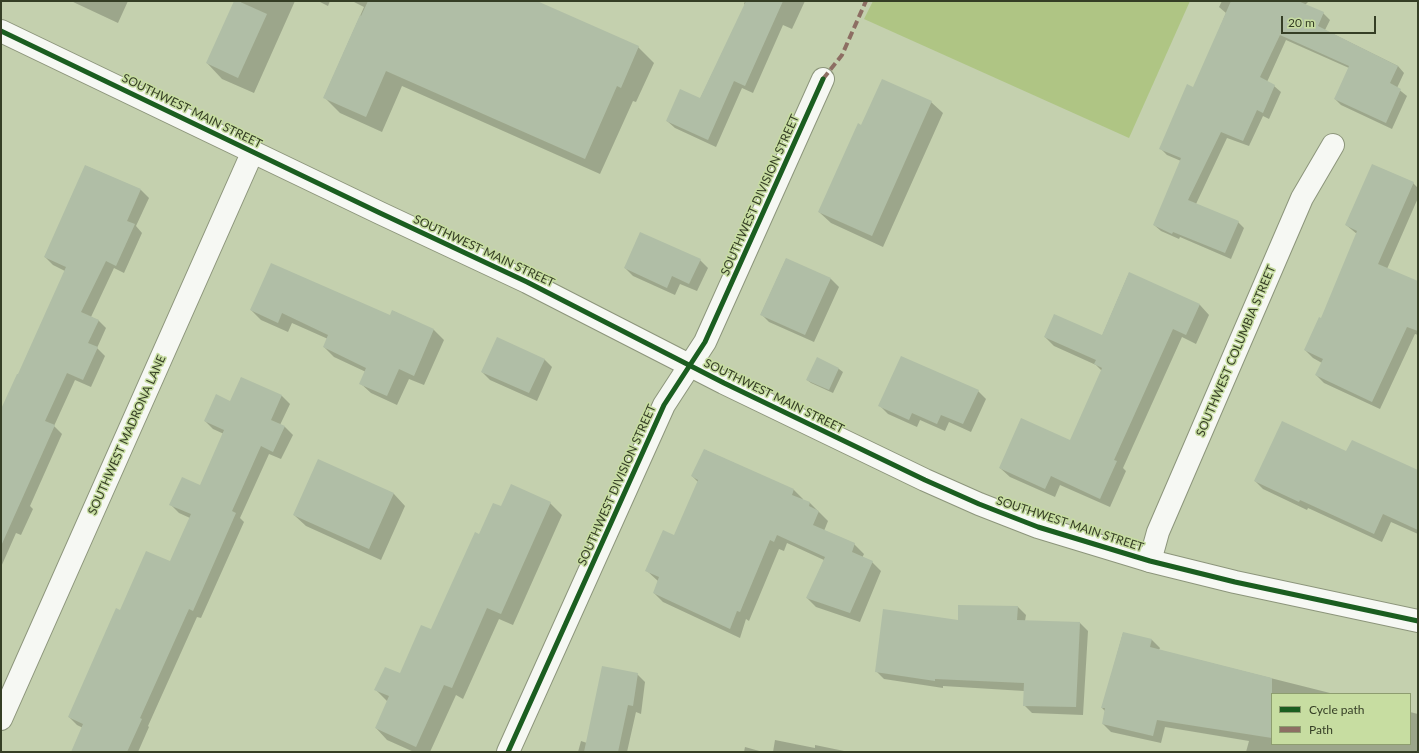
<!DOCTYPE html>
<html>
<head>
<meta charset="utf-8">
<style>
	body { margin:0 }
	#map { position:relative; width:1419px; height:753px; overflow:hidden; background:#c4d0ae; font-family:Lato,sans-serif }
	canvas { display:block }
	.frame { position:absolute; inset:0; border:2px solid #353e25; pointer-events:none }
	.legend { position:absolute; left:1271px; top:693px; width:140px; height:52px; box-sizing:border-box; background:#c7dda1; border:1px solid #8d9d6f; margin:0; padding:5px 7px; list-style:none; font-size:12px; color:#353e25 }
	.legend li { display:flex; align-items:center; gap:8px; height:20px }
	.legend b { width:20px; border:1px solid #8d9d6f }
	.scale { position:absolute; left:1281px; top:16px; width:95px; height:18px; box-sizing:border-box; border:2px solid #353e25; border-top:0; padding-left:5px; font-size:12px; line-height:14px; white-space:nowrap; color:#353e25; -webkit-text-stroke:3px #c7dda1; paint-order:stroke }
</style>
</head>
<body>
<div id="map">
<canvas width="1419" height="753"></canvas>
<div class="frame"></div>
<ul class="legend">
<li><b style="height:5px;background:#1b5e20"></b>Cycle path</li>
<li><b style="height:5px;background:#8d6e63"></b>Path</li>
</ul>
<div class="scale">20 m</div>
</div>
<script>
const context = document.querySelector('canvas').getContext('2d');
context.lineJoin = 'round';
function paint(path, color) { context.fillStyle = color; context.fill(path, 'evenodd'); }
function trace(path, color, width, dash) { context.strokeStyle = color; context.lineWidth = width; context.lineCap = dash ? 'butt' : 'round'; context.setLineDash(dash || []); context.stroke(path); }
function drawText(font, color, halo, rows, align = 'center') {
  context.font = font + ' Lato,sans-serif'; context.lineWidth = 3; context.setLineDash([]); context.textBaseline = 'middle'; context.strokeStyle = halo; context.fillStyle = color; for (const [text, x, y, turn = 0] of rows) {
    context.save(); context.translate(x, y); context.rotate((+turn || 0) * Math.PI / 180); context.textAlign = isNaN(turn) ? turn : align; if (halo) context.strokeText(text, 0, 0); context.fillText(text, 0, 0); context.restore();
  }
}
paint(new Path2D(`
	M 873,1 L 1190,1 L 1129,138 L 864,19 Z`), '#afc584');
paint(new Path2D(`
	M 71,1 L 128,1 L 118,23 Z
	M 235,1 L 241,3 L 241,1 L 295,1 L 254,93 L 222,79 L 207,63 Z
	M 318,1 L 330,1 L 328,6 Z
	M 352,1 L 535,1 L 638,47 L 654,63 L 636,102 L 633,101 L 600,174 L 402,86 L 382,132 L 340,113 L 324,97 L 364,7 Z
	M 745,1 L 805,1 L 792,29 L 783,25 L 753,93 L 742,88 L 716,147 L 675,128 L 667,121 L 700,99 L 745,5 L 744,4 Z
	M 1222,1 L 1309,1 L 1305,5 L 1323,13 L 1330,20 L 1325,30 L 1398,66 L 1404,73 L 1397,88 L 1407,96 L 1392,129 L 1341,105 L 1335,99 L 1349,68 L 1286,40 L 1267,82 L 1274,86 L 1281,92 L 1269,119 L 1263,116 L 1249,146 L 1227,138 L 1196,204 L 1238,222 L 1244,228 L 1231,259 L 1180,237 L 1179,239 L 1161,231 L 1154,225 L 1181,161 L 1167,155 L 1160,148 L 1194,89 L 1226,13 L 1219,7 Z
	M 931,102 L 943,113 L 883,247 L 831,223 L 819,212 L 862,126 Z
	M 86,166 L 141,190 L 149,198 L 136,226 L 142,233 L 124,273 L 114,268 L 91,317 L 98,320 L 106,328 L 97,348 L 105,356 L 91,387 L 75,380 L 54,426 L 62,434 L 30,506 L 33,509 L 21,535 L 16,533 L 1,567 L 1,411 L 19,376 L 65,271 L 53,265 L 45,257 Z
	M 1413,183 L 1418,188 L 1418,198 L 1387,269 L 1418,282 L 1418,335 L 1415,334 L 1380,409 L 1324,383 L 1316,375 L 1322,363 L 1313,358 L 1305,350 L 1322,319 L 1357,234 L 1346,225 Z
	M 786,259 L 831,279 L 839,287 L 814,342 L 769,322 L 761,314 Z
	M 700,260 L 708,268 L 697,291 L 680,284 L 675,295 L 633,276 L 625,268 Z
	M 1129,273 L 1200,305 L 1209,315 L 1196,344 L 1182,337 L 1123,468 L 1126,471 L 1110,507 L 1060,485 L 1055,497 L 1010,477 L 1000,468 L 1071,442 L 1102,371 L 1096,365 L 1054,346 L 1045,337 L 1102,336 Z
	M 251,310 L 390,317 L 393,311 L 434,330 L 444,340 L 424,385 L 409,379 L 397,405 L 371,393 L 360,383 L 366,372 L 334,357 L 324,347 L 328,339 L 292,323 L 288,332 L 261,320 Z
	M 544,359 L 552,367 L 537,401 L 490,380 L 482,372 Z
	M 817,359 L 839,369 L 843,372 L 833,393 L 811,383 L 807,380 Z
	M 241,378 L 282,396 L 290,404 L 280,425 L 285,427 L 293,435 L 281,459 L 269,454 L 240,518 L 244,522 L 201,618 L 197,617 L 148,726 L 149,727 L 138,752 L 72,752 L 83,728 L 77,725 L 69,717 L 121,611 L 170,563 L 190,518 L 179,513 L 171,505 L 200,487 L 224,434 L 213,429 L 205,421 L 231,402 Z
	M 978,391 L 986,399 L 971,432 L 949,422 L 945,431 L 920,420 L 917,427 L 888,414 L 880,406 Z
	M 705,450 L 794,490 L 803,499 L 803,500 L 810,503 L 828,521 L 824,531 L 854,544 L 864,554 L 862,558 L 872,562 L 881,571 L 860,622 L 816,607 L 807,598 L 824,560 L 787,543 L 784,551 L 779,549 L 749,621 L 746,619 L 740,638 L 663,602 L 654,593 L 658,581 L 647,571 L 675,537 L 698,482 L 692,476 Z
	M 1347,453 L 1418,472 L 1418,534 L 1391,522 L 1382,542 L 1308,508 L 1307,510 L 1263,489 L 1255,481 Z
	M 319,461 L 394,494 L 405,506 L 381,560 L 306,526 L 294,515 Z
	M 550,503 L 562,515 L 513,625 L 499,619 L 463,699 L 456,695 L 430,752 L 414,752 L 387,740 L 376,728 L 388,702 L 376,690 L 400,675 L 432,631 L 480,535 L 501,507 Z
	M 959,606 L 1018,607 L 1026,615 L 1025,621 L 1080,623 L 1088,631 L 1083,715 L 1032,713 L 1024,705 L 1024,691 L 943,686 L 943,688 L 884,679 L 876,671 L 958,621 Z
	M 1123,633 L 1152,640 L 1160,648 L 1159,650 L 1334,694 L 1272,694 L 1272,744 L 1410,744 L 1410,712 L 1418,714 L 1418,752 L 1246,752 L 1249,741 L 1165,727 L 1161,743 L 1111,732 L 1103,724 L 1105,711 L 1102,708 Z
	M 637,674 L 645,682 L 641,714 L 636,712 L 627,752 L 578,752 L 581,741 L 587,743 Z
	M 775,740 L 815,748 L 815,745 L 849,752 L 773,752 Z
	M 745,747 L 763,752 L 744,752 Z`), '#0003');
paint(new Path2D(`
	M 234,1 L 238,1 L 267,14 L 238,78 L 206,63 Z
	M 368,1 L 537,1 L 639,46 L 621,88 L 617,86 L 585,159 L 386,71 L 366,117 L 323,98 L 360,15 L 361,16 Z
	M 746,1 L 783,1 L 745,86 L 734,81 L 708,140 L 666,121 L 680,89 L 700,98 Z
	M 1231,1 L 1298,1 L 1324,12 L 1318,26 L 1398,66 L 1390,83 L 1401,89 L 1386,123 L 1334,99 L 1349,66 L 1280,35 L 1260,77 L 1275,85 L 1263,113 L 1257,110 L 1243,141 L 1221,132 L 1188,200 L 1239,221 L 1225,253 L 1173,232 L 1172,234 L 1153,225 L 1181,158 L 1159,149 L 1187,84 L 1193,87 Z
	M 882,79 L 932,101 L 872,236 L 818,212 L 858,123 L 861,125 Z
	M 1372,164 L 1414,182 L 1378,264 L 1418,281 L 1418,331 L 1407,327 L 1372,402 L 1315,375 L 1323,359 L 1304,350 L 1319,317 L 1321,318 L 1357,231 L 1345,225 Z
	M 85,165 L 141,189 L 127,221 L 135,224 L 116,266 L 106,261 L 81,312 L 99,320 L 88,343 L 98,347 L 83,380 L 67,373 L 45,421 L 55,425 L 1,546 L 1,409 L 17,374 L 18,374 L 66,267 L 44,257 Z
	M 640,232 L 701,259 L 689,284 L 672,276 L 667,288 L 624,268 Z
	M 786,258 L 831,278 L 805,335 L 760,315 Z
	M 271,263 L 390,315 L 392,310 L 434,329 L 414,376 L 399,369 L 387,396 L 359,384 L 366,368 L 323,347 L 328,335 L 282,313 L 278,323 L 250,310 Z
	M 1129,272 L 1200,304 L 1186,335 L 1173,329 L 1114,460 L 1117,461 L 1100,499 L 1051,476 L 1045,489 L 999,468 L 1021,418 L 1070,440 L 1102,368 L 1094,364 L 1096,360 L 1044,337 L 1054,314 L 1102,335 Z
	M 497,337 L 545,359 L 529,393 L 481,372 Z
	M 901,356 L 979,390 L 963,424 L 941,415 L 937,424 L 912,413 L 909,420 L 878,406 Z
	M 817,357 L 839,368 L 829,390 L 806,380 Z
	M 241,377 L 282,395 L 271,420 L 285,426 L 273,452 L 261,446 L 232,511 L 236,513 L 193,611 L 189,609 L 140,718 L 142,719 L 127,752 L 71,752 L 83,724 L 68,717 L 116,608 L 120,610 L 146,551 L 170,561 L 191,514 L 169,505 L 182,477 L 200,485 L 224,430 L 204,421 L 216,394 L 230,401 Z
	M 1282,421 L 1346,451 L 1352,440 L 1418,470 L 1418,530 L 1383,514 L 1374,534 L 1300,500 L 1299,502 L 1254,481 Z
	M 704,449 L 794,489 L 792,495 L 810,502 L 809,506 L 819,511 L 813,525 L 855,543 L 852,552 L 873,561 L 850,613 L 806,598 L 825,557 L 777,535 L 774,542 L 770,540 L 740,612 L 737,611 L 730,629 L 653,593 L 659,577 L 645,571 L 663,530 L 674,535 L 698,480 L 691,476 Z
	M 318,459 L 394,493 L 369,549 L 293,515 Z
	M 511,484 L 551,502 L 501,614 L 487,608 L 452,688 L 444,685 L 416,747 L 375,728 L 389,696 L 374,690 L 385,667 L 400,673 L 421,625 L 431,629 L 475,532 L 479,534 L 493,503 L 501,506 Z
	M 958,605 L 1018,606 L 1017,620 L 1080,622 L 1076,707 L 1023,706 L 1024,683 L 935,679 L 935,681 L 875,672 L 883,609 L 958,620 Z
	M 1123,632 L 1152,639 L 1150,647 L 1272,678 L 1272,738 L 1157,720 L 1153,736 L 1102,724 L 1105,708 L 1101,708 Z
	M 602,666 L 638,673 L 633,706 L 628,705 L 618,752 L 584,752 Z`), '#b0bea6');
const minor = new Path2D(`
	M 1150,561 L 1158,532 L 1302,198 L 1333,145
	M 1,719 L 253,151
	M 508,752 L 664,405 L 705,342 L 823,79`);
const tertiary = new Path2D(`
	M 1,31 L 380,213 L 527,282 L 724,383 L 925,480 L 979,504 L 1038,527 L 1150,561 L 1235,582 L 1418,621`);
trace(minor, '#8c957b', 24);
trace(tertiary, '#8c957b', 24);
trace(minor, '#f6f8f3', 22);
trace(tertiary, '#f6f8f3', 22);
trace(new Path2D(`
	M 823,79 L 842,55 L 866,1`), '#8d6e63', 4, [8, 4]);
trace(new Path2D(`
	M 1,31 L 380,213 L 527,282 L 724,383 L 925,480 L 979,504 L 1038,527 L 1150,561 L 1235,582 L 1418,621
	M 508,752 L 664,405 L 705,342 L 823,79`), '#1b5e20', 5);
drawText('12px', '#353e25', '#c7dda1', [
	["SOUTHWEST MAIN STREET",192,111,26],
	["SOUTHWEST DIVISION STREET",760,195,-66],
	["SOUTHWEST MAIN STREET",484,251,25],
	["SOUTHWEST COLUMBIA STREET",1236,351,-67],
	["SOUTHWEST MAIN STREET",774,396,26],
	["SOUTHWEST MADRONA LANE",127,435,-66],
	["SOUTHWEST DIVISION STREET",617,485,-66],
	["SOUTHWEST MAIN STREET",1070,524,18]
]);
</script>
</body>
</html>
